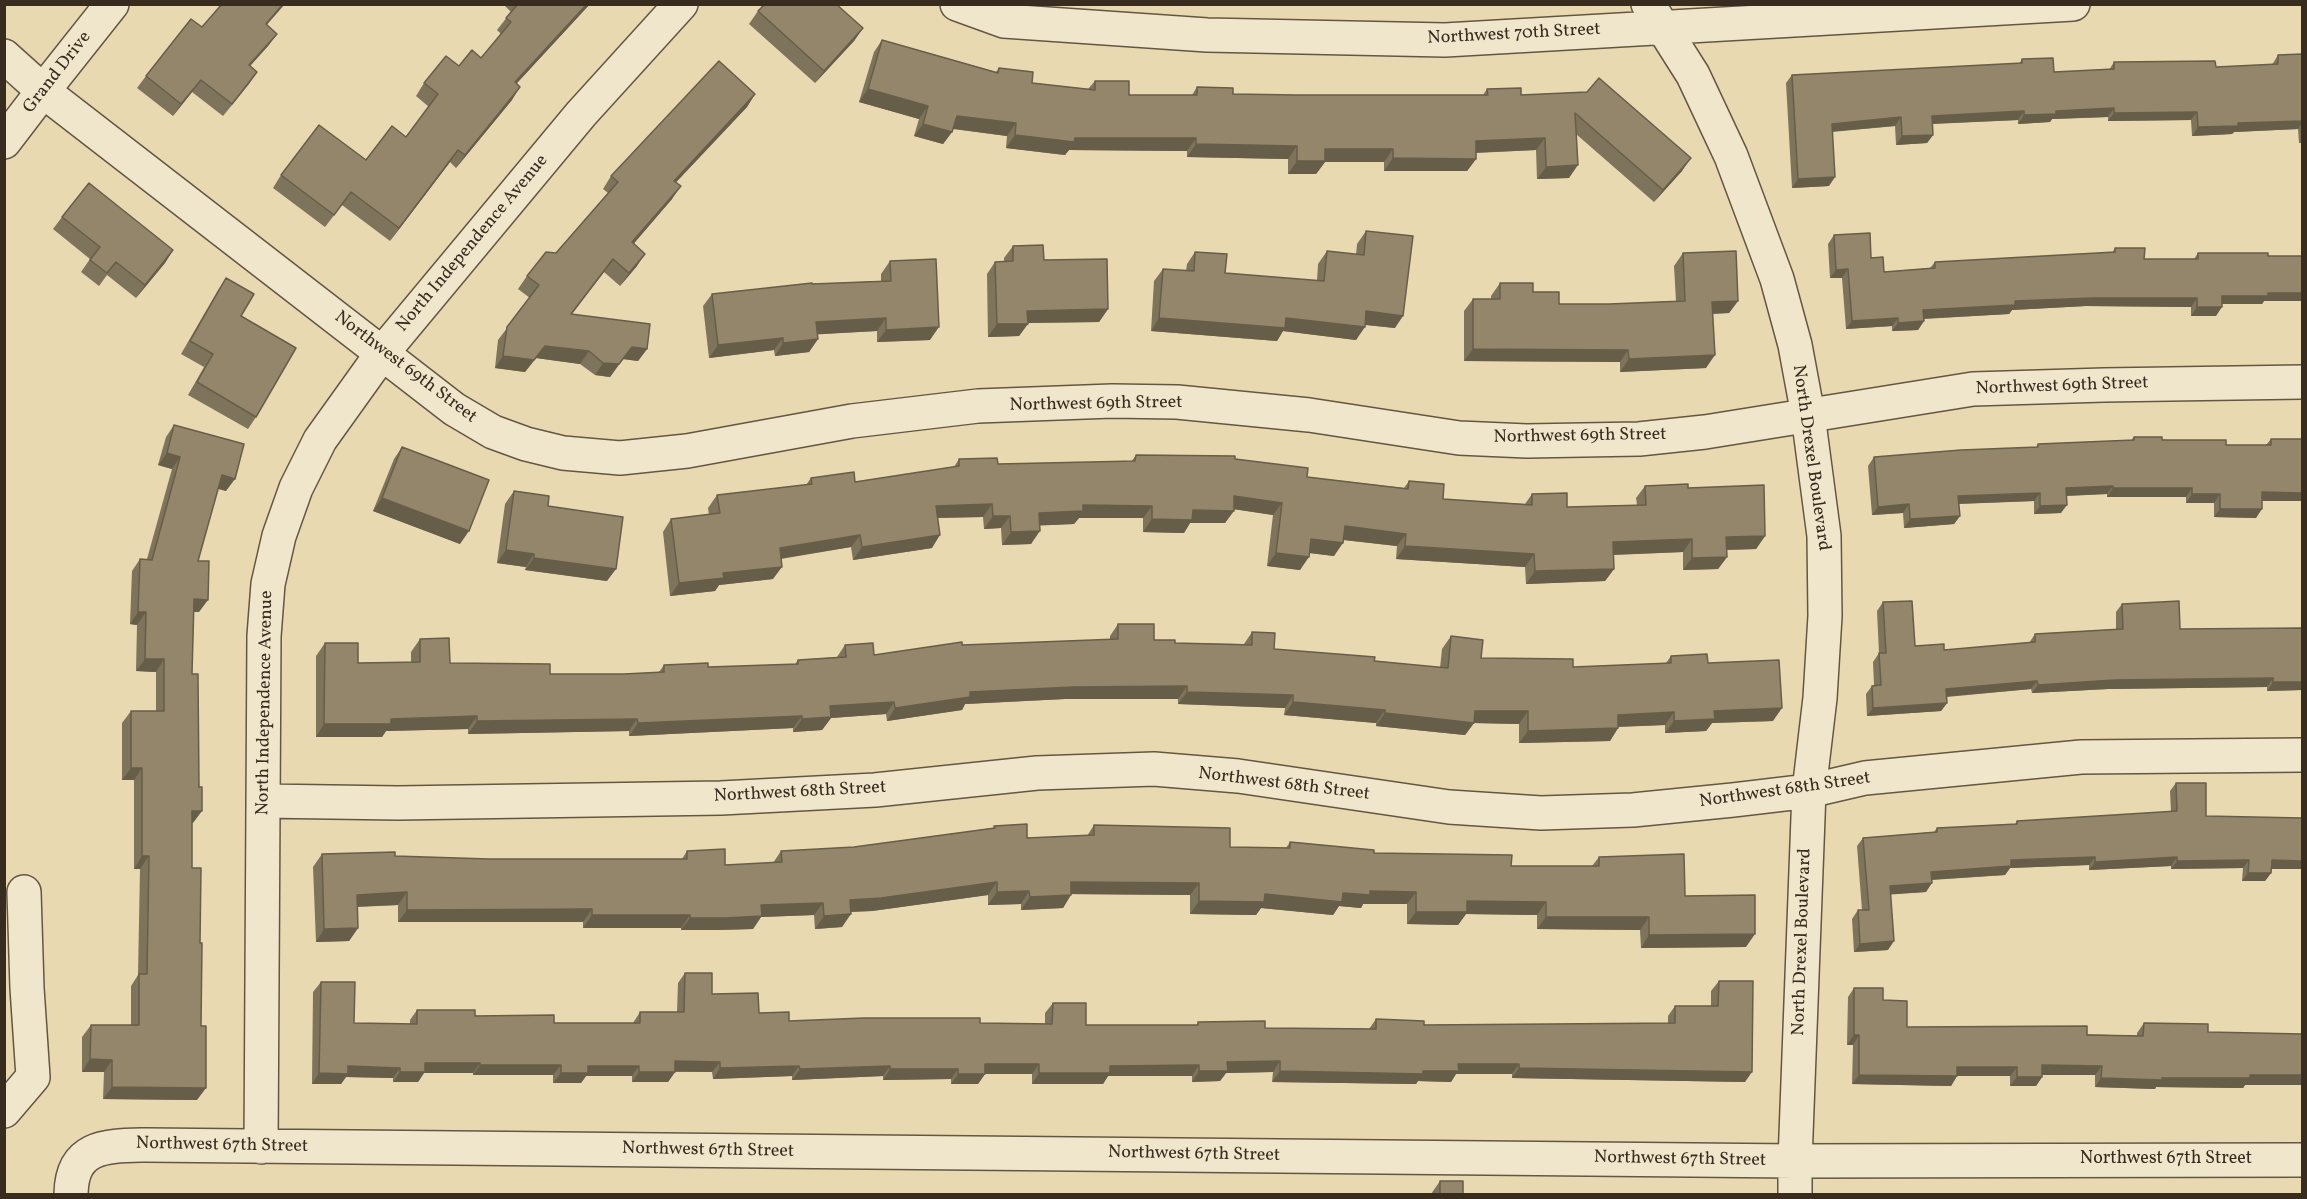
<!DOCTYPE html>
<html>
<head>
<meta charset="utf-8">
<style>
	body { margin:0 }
	#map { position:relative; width:2307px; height:1199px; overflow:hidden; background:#e8d9b0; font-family:Vollkorn,serif }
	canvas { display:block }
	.frame { position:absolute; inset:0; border:6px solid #372c1f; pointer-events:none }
</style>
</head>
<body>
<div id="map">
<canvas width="2307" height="1199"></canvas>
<div class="frame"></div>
</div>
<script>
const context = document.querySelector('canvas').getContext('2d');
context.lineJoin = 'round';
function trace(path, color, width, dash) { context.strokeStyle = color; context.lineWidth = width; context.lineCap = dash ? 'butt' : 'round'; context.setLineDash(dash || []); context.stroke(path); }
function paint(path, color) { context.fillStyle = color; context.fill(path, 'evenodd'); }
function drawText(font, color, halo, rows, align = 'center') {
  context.font = font + ' Vollkorn,serif'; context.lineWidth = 4.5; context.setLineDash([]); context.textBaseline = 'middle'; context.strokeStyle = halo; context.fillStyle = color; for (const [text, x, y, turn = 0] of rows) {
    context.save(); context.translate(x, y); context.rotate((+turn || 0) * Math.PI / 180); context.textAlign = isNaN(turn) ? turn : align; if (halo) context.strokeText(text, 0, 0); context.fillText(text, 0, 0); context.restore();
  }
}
const minor = new Path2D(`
	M 957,4 L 1004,21 L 1207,35 L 1445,40 L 2073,4
	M 1648,4 L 1693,75 L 1731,156 L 1777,279 L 1795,345 L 1808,415 L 1824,536 L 1825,616 L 1820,698 L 1809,791 L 1795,1161 L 1795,1194
	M 4,56 L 43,91 L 454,409 L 493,432 L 526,444 L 563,453 L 620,458 L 687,451 L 852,421 L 978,406 L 1112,401 L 1177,402 L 1309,415 L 1459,438 L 1527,441 L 1639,439 L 1705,432 L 1973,389 L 2104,385 L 2302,382
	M 4,142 L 43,91 L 112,4
	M 263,801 L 398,803 L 721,798 L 875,790 L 1037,773 L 1154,769 L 1238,776 L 1449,807 L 1541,813 L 1633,810 L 1733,800 L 1809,791 L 1865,778 L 2081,757 L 2302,755
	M 4,1111 L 33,1077 L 27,988 L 24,892
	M 261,1147 L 264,636 L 268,584 L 279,536 L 296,488 L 320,440 L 383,352 L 581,114 L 681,4
	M 71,1194 C 72,1145 106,1146 146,1145 L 1795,1161 L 2302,1160`);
trace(minor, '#635743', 36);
trace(minor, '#f0e6cc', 33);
paint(new Path2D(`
	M 503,4 L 590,4 L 516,84 L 512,100 L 456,168 L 450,162 L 390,241 L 342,205 L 325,227 L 273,188 L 281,175 L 366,160 L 406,137 L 429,107 L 416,96 L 424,83 L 459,66 L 481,58 L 501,34 L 497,30 L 511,12 Z
	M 758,11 L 863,28 L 854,41 L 815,83 L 749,24 Z
	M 267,25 L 277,34 L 268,46 L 250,66 L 257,72 L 223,116 L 192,92 L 173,116 L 137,88 L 146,76 L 202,27 Z
	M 882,40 L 996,72 L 999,68 L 1032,83 L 1088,89 L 1095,81 L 1129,95 L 1192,95 L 1197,87 L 1233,94 L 1297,95 L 1483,95 L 1487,89 L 1521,95 L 1587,92 L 1682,171 L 1654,202 L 1576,134 L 1569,178 L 1537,179 L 1536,150 L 1476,153 L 1476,159 L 1467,171 L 1384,171 L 1384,162 L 1325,162 L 1316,174 L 1288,174 L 1288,159 L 1187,157 L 1187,151 L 1069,150 L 1065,155 L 1006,148 L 1007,136 L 953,129 L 952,132 L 943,144 L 914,136 L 919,119 L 859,102 L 874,52 Z
	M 2302,54 L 2302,143 L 2299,143 L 2298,129 L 2234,132 L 2232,134 L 2192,136 L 2191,120 L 2108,121 L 2108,117 L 2052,119 L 2050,122 L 2018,124 L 2018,120 L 1933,124 L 1933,135 L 1927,143 L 1896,145 L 1895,126 L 1832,132 L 1829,186 L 1792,188 L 1786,83 L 1792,75 L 2019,64 L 2022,59 L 2054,72 L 2109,70 L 2114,62 L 2216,67 L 2272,65 L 2278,55 Z
	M 755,94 L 747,107 L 676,182 L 672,199 L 634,243 L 637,266 L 620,286 L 604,272 L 572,314 L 647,349 L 638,361 L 623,359 L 610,377 L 595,375 L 580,364 L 536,358 L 525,372 L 495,368 L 498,340 L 530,298 L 518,289 L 527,276 L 556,253 L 608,193 L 603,189 L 611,176 Z
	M 62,217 L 173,250 L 165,263 L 136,298 L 107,275 L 99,286 L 81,272 L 90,259 L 53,229 Z
	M 1366,231 L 1395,328 L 1365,325 L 1356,340 L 1283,331 L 1277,341 L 1151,331 L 1154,281 L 1163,269 L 1186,271 L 1187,264 L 1195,252 L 1225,273 L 1317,281 L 1318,264 L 1327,251 L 1356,255 L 1357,244 Z
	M 1834,235 L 1871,258 L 1884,272 L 1930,268 L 1935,262 L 2112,253 L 2115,248 L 2144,259 L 2194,259 L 2198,253 L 2268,256 L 2302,256 L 2302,301 L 2264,301 L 2262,304 L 2222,304 L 2216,316 L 2191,316 L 2191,307 L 2086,306 L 2012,310 L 2009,314 L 1924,319 L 1924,321 L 1918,330 L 1892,331 L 1892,326 L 1846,329 L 1842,278 L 1830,278 L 1828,244 Z
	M 1013,246 L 1044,260 L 1108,309 L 1099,322 L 1028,323 L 1019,336 L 988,337 L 987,274 L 995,262 L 1004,262 L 1004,258 Z
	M 1683,253 L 1738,301 L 1729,313 L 1713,314 L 1706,368 L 1620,372 L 1620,362 L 1464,361 L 1464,311 L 1473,299 L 1491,299 L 1491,296 L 1500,283 L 1533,292 L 1559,304 L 1609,304 L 1676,301 L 1674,266 Z
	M 890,261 L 930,340 L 877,342 L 877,331 L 817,334 L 818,339 L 809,352 L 775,356 L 774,350 L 709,358 L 703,306 L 712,294 L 812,284 L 881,281 L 881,274 Z
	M 226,278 L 256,417 L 248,429 L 188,395 L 204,367 L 181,354 L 218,290 Z
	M 174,425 L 226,491 L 218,489 L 198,561 L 199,612 L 194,612 L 192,674 L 193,823 L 192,823 L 192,868 L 197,1100 L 103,1099 L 104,1072 L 82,1072 L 82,1037 L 91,1025 L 131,1025 L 131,986 L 138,975 L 140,869 L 134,869 L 134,780 L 122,780 L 122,723 L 131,711 L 156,711 L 156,672 L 136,671 L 137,625 L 130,624 L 132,571 L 140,559 L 147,559 L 172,469 L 158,465 L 166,437 Z
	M 2134,437 L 2226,445 L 2266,445 L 2271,439 L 2302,439 L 2302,501 L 2262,501 L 2256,518 L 2214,517 L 2214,503 L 2186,503 L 2186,497 L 2107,497 L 2107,494 L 2067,496 L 2061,513 L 2034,514 L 2034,501 L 1959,504 L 1960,516 L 1954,524 L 1904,528 L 1903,513 L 1872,515 L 1868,466 L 1874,457 L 2036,447 L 2038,444 L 2131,440 Z
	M 402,447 L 460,544 L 373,511 L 394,459 Z
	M 1136,455 L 1235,459 L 1307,477 L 1404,488 L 1409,481 L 1443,499 L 1525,504 L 1532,494 L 1567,507 L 1637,505 L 1636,498 L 1645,486 L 1688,488 L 1765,536 L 1756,549 L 1727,550 L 1727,557 L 1718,569 L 1683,570 L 1683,552 L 1614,555 L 1614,569 L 1605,581 L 1526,584 L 1525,567 L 1396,559 L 1397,546 L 1343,540 L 1334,556 L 1309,553 L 1300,570 L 1267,566 L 1273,515 L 1234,509 L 1225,523 L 1190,523 L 1184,533 L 1143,532 L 1143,518 L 1079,518 L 1074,524 L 1040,525 L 1031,544 L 1002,545 L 1001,528 L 984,529 L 983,517 L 938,518 L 932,548 L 853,560 L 851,547 L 781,559 L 773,579 L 719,585 L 715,591 L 670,596 L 663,532 L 671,519 L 709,515 L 708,508 L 717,495 L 806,485 L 811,478 L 855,482 L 954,467 L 959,459 L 998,464 L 1131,462 Z
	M 514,491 L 548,506 L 607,581 L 525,570 L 526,567 L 497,563 L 505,504 Z
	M 1883,602 L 1915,646 L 1944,650 L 2029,643 L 2035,634 L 2116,629 L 2116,612 L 2122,604 L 2180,629 L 2302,628 L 2302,690 L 2267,691 L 2267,687 L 2108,689 L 2032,693 L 2031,689 L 1947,697 L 1947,703 L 1941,711 L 1867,716 L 1866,694 L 1872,686 L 1874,685 L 1873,662 L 1879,653 L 1877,611 Z
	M 1118,624 L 1154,640 L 1175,643 L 1244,644 L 1252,632 L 1274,649 L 1440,668 L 1442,649 L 1451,636 L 1481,658 L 1573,667 L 1666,663 L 1671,656 L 1708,663 L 1773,721 L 1712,723 L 1706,731 L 1665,733 L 1665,725 L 1618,727 L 1618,728 L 1610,741 L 1519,743 L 1519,724 L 1474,723 L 1465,735 L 1376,726 L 1376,723 L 1284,715 L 1285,708 L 1178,704 L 1178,699 L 1065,699 L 965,704 L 962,710 L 887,721 L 886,714 L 831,718 L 822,730 L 793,732 L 793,728 L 629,736 L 629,731 L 468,734 L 468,729 L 386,731 L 382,737 L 316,737 L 316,656 L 325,643 L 358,663 L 411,662 L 411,652 L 420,639 L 450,663 L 550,674 L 624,674 L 659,672 L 664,665 L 708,667 L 795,664 L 798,660 L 837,657 L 845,645 L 874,655 L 962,645 L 1110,640 L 1110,636 Z
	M 2176,783 L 2206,816 L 2271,869 L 2271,873 L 2265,881 L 2242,881 L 2243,868 L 2171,869 L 2171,866 L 2089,870 L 2089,865 L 2010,868 L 2005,875 L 1932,880 L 1926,892 L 1891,894 L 1888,950 L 1854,952 L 1852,919 L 1858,910 L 1862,910 L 1857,846 L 1863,838 L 1934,832 L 1937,828 L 2015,824 L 2017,821 L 2171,812 L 2170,791 Z
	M 1094,825 L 1230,847 L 1286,848 L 1290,842 L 1374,853 L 1511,866 L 1592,866 L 1599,857 L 1685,896 L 1746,947 L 1641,948 L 1640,930 L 1537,929 L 1537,915 L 1466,914 L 1458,925 L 1407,924 L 1407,904 L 1363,904 L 1361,908 L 1339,906 L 1333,915 L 1261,908 L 1256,915 L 1190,914 L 1190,895 L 1071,894 L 1063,908 L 1021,910 L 1021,904 L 988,905 L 988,895 L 872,911 L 851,912 L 842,927 L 815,929 L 814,915 L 761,917 L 753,929 L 717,930 L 681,930 L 681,928 L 583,928 L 583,922 L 398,922 L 398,905 L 357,907 L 358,928 L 349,941 L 316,942 L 313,867 L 322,854 L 489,859 L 682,859 L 687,851 L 725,865 L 773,863 L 781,851 L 854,847 L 993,828 L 994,826 L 1027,838 L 1087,836 Z
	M 685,973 L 712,994 L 759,1013 L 789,1021 L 1045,1024 L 1045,1013 L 1053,1003 L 1086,1025 L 1197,1025 L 1198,1022 L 1265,1028 L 1369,1029 L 1376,1019 L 1424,1025 L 1668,1023 L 1668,1016 L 1675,1006 L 1711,1006 L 1711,991 L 1719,981 L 1745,1082 L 1512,1078 L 1512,1074 L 1456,1074 L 1451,1082 L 1418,1081 L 1416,1084 L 1272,1082 L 1273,1072 L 1226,1073 L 1220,1081 L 1192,1082 L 1192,1076 L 1108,1076 L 1103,1084 L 1032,1084 L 1032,1074 L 985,1074 L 978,1084 L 951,1084 L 951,1079 L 883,1080 L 883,1076 L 792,1080 L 792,1076 L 713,1079 L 712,1072 L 675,1072 L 668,1082 L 632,1082 L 632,1076 L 586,1076 L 581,1083 L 553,1083 L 553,1075 L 473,1075 L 473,1073 L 424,1073 L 418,1082 L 393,1082 L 393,1078 L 346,1077 L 341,1084 L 312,1084 L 313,992 L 321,982 L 354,1023 L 410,1024 L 410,1020 L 417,1010 L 554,1023 L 633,1023 L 640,1012 L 677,1012 L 678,983 Z
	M 1854,988 L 1883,1000 L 1907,1027 L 2137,1036 L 2137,1033 L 2144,1023 L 2208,1032 L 2245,1085 L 2243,1088 L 2156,1087 L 2155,1089 L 2095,1087 L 2095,1075 L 2042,1075 L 2042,1077 L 2036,1086 L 2010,1086 L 2010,1076 L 1957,1076 L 1951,1086 L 1852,1084 L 1853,1045 L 1847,1045 L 1848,997 Z
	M 1440,1181 L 1463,1194 L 1431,1194 Z`), '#7e735b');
paint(new Path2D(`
	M 283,4 L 285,4 L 257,36 L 266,24 Z
	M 587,4 L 590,4 L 506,95 L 515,82 Z
	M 863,28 L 854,41 L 815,83 L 824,71 Z
	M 277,34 L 268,46 L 240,77 L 249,65 Z
	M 257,72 L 249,84 L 223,116 L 232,104 Z
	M 201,80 L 192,92 L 173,116 L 181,104 Z
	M 520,87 L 512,100 L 456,168 L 465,155 Z
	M 868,89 L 928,106 L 919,119 L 859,102 Z
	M 755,94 L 747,107 L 666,193 L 674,181 Z
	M 2114,108 L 2108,117 L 2052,119 L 2050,122 L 2018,124 L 2024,115 L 2056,111 Z
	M 2024,111 L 2018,120 L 1926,124 L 1932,116 Z
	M 2197,112 L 2191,120 L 2108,121 L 2114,113 Z
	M 957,116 L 1016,123 L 1007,136 L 948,128 Z
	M 1901,117 L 1895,126 L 1826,132 L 1832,124 Z
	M 2302,121 L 2302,123 L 2298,129 L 2234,132 L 2232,134 L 2192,136 L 2198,127 L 2238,123 Z
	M 923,124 L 952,132 L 943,144 L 914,136 Z
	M 1015,135 L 1075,138 L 1196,138 L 1187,151 L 1069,150 L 1065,155 L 1006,148 Z
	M 1933,135 L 1927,143 L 1896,145 L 1902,136 Z
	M 1545,138 L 1536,150 L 1467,153 L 1476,141 Z
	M 1196,144 L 1297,146 L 1288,159 L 1187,157 Z
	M 1325,149 L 1393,149 L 1384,162 L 1325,162 L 1316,174 L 1288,174 L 1297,161 Z
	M 458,150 L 450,162 L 390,241 L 399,228 Z
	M 1393,158 L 1476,159 L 1467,171 L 1384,171 Z
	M 1691,158 L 1682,171 L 1654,202 L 1663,190 Z
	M 1578,165 L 1569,178 L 1537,179 L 1546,167 Z
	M 1835,177 L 1829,186 L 1792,188 L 1798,179 Z
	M 681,186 L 672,199 L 624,255 L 632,242 Z
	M 173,250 L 165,263 L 136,298 L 145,285 Z
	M 645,254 L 637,266 L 620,286 L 629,273 Z
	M 613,259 L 604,272 L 562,326 L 571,314 Z
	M 1848,269 L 1842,278 L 1830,278 L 1836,270 Z
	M 2268,293 L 2302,293 L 2302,301 L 2264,301 L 2262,304 L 2216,304 L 2222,296 Z
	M 2092,298 L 2197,298 L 2191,307 L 2086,306 L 2012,310 L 2009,314 L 1917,319 L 1923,310 L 2015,301 Z
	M 1738,301 L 1729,313 L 1703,314 L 1712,302 Z
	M 2197,307 L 2222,307 L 2216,316 L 2191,316 Z
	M 1108,309 L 1099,322 L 1019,323 L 1027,311 Z
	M 1366,311 L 1403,316 L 1395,328 L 1358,324 Z
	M 886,318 L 877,331 L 807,335 L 816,322 Z
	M 1159,318 L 1286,318 L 1365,327 L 1356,340 L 1283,331 L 1277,341 L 1151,331 Z
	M 1898,318 L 1892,326 L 1846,329 L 1852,321 Z
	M 1924,321 L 1918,330 L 1892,331 L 1898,323 Z
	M 997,324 L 1028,324 L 1019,336 L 988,337 Z
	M 939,327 L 930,340 L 877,342 L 886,330 Z
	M 783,338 L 774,350 L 709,358 L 718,345 Z
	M 818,339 L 809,352 L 775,356 L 783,343 Z
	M 545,346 L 589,351 L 580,364 L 536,358 L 525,372 L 495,368 L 503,356 Z
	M 632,347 L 647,349 L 638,361 L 623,359 L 610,377 L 595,375 L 603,363 Z
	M 1473,349 L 1628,350 L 1620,362 L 1464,361 Z
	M 1715,355 L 1706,368 L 1620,372 L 1629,359 Z
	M 167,453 L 180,457 L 172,469 L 158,465 Z
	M 222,475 L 235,479 L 226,491 L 213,487 Z
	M 2113,486 L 2107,494 L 2060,496 L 2066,488 Z
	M 2113,488 L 2192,488 L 2186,497 L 2107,497 Z
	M 2262,492 L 2302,493 L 2302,501 L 2256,501 Z
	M 2040,493 L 2034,501 L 1952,504 L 1958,496 Z
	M 2192,494 L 2220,494 L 2214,503 L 2186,503 Z
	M 1234,496 L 1282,503 L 1273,515 L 1226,508 Z
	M 382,498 L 469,531 L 460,544 L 373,511 Z
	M 992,504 L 983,517 L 927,518 L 936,506 Z
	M 1909,504 L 1903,513 L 1872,515 L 1878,507 Z
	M 1083,505 L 1152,506 L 1143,518 L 1079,518 L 1074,524 L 1030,526 L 1039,513 Z
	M 2067,505 L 2061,513 L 2034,514 L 2040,506 Z
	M 2220,509 L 2262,509 L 2256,518 L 2214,517 Z
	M 1193,510 L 1234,511 L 1225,523 L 1190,523 L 1184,533 L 1143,532 L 1152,519 Z
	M 993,516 L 1010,516 L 1001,528 L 984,529 Z
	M 1960,516 L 1954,524 L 1904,528 L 1910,519 Z
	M 1345,526 L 1406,534 L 1397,546 L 1336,539 Z
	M 1040,531 L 1031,544 L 1002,545 L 1011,532 Z
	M 860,535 L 851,547 L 771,560 L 780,548 Z
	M 940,535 L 932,548 L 853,560 L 862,547 Z
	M 1765,536 L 1756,549 L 1717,550 L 1726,537 Z
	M 1311,539 L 1343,543 L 1334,556 L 1302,552 Z
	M 1692,539 L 1683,552 L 1605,555 L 1613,542 Z
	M 1405,546 L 1534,554 L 1525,567 L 1396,559 Z
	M 506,550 L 534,554 L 526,567 L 497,563 Z
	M 1276,553 L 1309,557 L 1300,570 L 1267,566 Z
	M 1727,557 L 1718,569 L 1683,570 L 1692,558 Z
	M 534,558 L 616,569 L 607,581 L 525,570 Z
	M 782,567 L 773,579 L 719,585 L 715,591 L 670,596 L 679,583 L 723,573 Z
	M 1614,569 L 1605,581 L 1526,584 L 1535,571 Z
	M 194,599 L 208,600 L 199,612 L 185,611 Z
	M 138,612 L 146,612 L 137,625 L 130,624 Z
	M 145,659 L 164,659 L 156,672 L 136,671 Z
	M 2273,678 L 2267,687 L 2108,689 L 2032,693 L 2038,685 L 2114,680 Z
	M 2037,681 L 2031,689 L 1940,697 L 1946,689 Z
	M 2273,682 L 2302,682 L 2302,690 L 2267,691 Z
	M 1187,686 L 1178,699 L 1065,699 L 965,704 L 962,710 L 887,721 L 895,708 L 970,692 L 1073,687 Z
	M 1187,692 L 1293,695 L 1285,708 L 1178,704 Z
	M 894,702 L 886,714 L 831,718 L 822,730 L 793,732 L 802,719 L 830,706 Z
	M 1293,702 L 1385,710 L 1376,723 L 1284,715 Z
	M 1947,703 L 1941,711 L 1867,716 L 1873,708 Z
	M 1782,708 L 1773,721 L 1712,723 L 1706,731 L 1665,733 L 1674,721 L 1714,711 Z
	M 1475,711 L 1528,711 L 1519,724 L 1474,723 L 1465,735 L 1376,726 L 1385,713 Z
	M 1674,712 L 1665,725 L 1609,727 L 1618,715 Z
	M 477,716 L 468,729 L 386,731 L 382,737 L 316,737 L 324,724 L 391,719 Z
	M 802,716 L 793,728 L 629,736 L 638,723 Z
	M 637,719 L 629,731 L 468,734 L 477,721 Z
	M 1618,728 L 1610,741 L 1519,743 L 1528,731 Z
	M 131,768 L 142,768 L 134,780 L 122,780 Z
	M 192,811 L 202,811 L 193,823 L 184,823 Z
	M 142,856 L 149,856 L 140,869 L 134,869 Z
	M 2095,857 L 2089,865 L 2010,868 L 2005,875 L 1925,880 L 1931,872 L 2011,860 Z
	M 2177,857 L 2171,866 L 2089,870 L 2095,862 Z
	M 2249,860 L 2243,868 L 2171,869 L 2177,861 Z
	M 2272,860 L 2302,861 L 2302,869 L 2266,869 Z
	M 2248,873 L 2271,873 L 2265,881 L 2242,881 Z
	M 997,882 L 988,895 L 872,911 L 842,912 L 850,900 Z
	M 1071,882 L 1199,883 L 1190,895 L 1062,894 Z
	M 1932,883 L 1926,892 L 1884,895 L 1890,886 Z
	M 1029,891 L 1021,904 L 988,905 L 997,892 Z
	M 1370,891 L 1416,892 L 1407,904 L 1363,904 L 1361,908 L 1339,906 L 1333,915 L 1261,908 L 1256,915 L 1190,914 L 1199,901 L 1265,894 Z
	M 407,892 L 398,905 L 348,907 L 357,895 Z
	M 1071,895 L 1063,908 L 1021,910 L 1030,897 Z
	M 1467,901 L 1546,902 L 1537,915 L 1466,914 L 1458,925 L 1407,924 L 1416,912 Z
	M 823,903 L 814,915 L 761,917 L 753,929 L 717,930 L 681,930 L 690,918 L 761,905 Z
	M 592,909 L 583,922 L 398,922 L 407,910 Z
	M 851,914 L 842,927 L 815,929 L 824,916 Z
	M 592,915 L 690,915 L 681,928 L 583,928 Z
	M 1546,917 L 1649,917 L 1640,930 L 1537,929 Z
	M 358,928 L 349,941 L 316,942 L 324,929 Z
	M 1755,934 L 1746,947 L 1641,948 L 1649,935 Z
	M 1894,941 L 1888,950 L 1854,952 L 1860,944 Z
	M 1854,1035 L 1859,1035 L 1853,1045 L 1847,1045 Z
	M 90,1059 L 112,1060 L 104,1072 L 82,1072 Z
	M 675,1061 L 720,1062 L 712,1072 L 668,1071 Z
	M 1280,1061 L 1273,1072 L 1226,1073 L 1220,1081 L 1192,1082 L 1199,1071 L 1227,1062 Z
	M 425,1063 L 480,1063 L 473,1073 L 424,1073 L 418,1082 L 393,1082 L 400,1072 Z
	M 985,1064 L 1039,1064 L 1032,1074 L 985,1074 L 978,1084 L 951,1084 L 958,1074 Z
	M 1458,1064 L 1519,1064 L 1512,1074 L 1456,1074 L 1451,1082 L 1418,1081 L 1416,1084 L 1272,1082 L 1280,1071 L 1423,1071 Z
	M 480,1065 L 561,1065 L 553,1075 L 473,1075 Z
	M 1199,1065 L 1192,1076 L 1108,1076 L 1103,1084 L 1032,1084 L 1039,1073 L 1110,1066 Z
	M 2042,1065 L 2102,1066 L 2095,1075 L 2036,1075 Z
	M 348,1066 L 400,1068 L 393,1078 L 346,1077 L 341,1084 L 312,1084 L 319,1073 Z
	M 588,1066 L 639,1066 L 632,1076 L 586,1076 L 581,1083 L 553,1083 L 561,1073 Z
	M 799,1066 L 792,1076 L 713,1079 L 720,1068 Z
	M 890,1066 L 883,1076 L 792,1080 L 800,1069 Z
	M 1957,1067 L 2017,1067 L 2010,1076 L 1952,1076 L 1957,1076 L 1951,1086 L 1852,1084 L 1859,1075 Z
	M 1519,1068 L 1752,1072 L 1745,1082 L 1512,1078 Z
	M 890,1069 L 958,1069 L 951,1079 L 883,1080 Z
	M 639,1072 L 675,1072 L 668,1082 L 632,1082 Z
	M 2250,1075 L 2302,1075 L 2302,1085 L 2245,1085 L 2243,1088 L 2156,1087 L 2155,1089 L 2095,1087 L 2101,1078 L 2162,1078 Z
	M 2017,1077 L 2042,1077 L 2036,1086 L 2010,1086 Z
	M 112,1087 L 206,1088 L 197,1100 L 103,1099 Z`), '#675e4a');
const building = new Path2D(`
	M 222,4 L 283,4 L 266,24 L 277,34 L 249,65 L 257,72 L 232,104 L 201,80 L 181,104 L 146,76 L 191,19 L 202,27 Z
	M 518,4 L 587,4 L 515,82 L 520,87 L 465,155 L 458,150 L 399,228 L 351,192 L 334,215 L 281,175 L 319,125 L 366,160 L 392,126 L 406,137 L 438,94 L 424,83 L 446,56 L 459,66 L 472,50 L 481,58 L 511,22 L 506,18 Z
	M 765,4 L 836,4 L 863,28 L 824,71 L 758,11 Z
	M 882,40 L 998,73 L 999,68 L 1033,72 L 1032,83 L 1095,90 L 1095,81 L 1129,81 L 1129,95 L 1197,95 L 1197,87 L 1233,88 L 1233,94 L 1297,95 L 1488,95 L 1487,89 L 1521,88 L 1521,95 L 1587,92 L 1599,78 L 1691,158 L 1663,190 L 1575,113 L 1578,165 L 1546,167 L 1545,138 L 1476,141 L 1476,159 L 1393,158 L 1393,149 L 1325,149 L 1325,161 L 1297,161 L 1297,146 L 1196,144 L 1196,138 L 1075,138 L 1074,142 L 1015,135 L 1016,123 L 957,116 L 952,132 L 923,124 L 928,106 L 868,89 Z
	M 2302,54 L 2302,121 L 2238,123 L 2238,126 L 2198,127 L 2197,112 L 2114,113 L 2114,108 L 2056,111 L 2056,114 L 2024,115 L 2024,111 L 1932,116 L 1933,135 L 1902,136 L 1901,117 L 1832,124 L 1835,177 L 1798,179 L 1792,75 L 2022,63 L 2022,59 L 2053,58 L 2054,72 L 2114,69 L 2114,62 L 2215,61 L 2216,67 L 2278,64 L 2278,55 Z
	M 719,61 L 755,94 L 674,181 L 681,186 L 632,242 L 645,254 L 629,273 L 613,259 L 571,314 L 650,324 L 647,349 L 632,347 L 619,364 L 603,363 L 589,351 L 545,346 L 534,360 L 503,356 L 507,327 L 539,285 L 527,276 L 546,252 L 556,253 L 618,182 L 611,176 Z
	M 89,183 L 173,250 L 145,285 L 116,262 L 107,273 L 90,260 L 100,247 L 62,217 Z
	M 1366,231 L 1413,236 L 1403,316 L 1366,311 L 1365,327 L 1286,318 L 1285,328 L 1159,318 L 1163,269 L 1194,271 L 1195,252 L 1227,254 L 1225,273 L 1324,281 L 1327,251 L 1364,255 Z
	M 1870,233 L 1871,258 L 1883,257 L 1884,272 L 1935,268 L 1935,262 L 2115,252 L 2115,248 L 2145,248 L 2144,259 L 2198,259 L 2198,253 L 2268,253 L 2268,256 L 2302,256 L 2302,293 L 2268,293 L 2268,296 L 2222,296 L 2222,307 L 2197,307 L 2197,298 L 2092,298 L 2015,301 L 2015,305 L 1923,310 L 1924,321 L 1898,323 L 1898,318 L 1852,321 L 1848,269 L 1836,270 L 1834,235 Z
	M 1043,245 L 1044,260 L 1107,259 L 1108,309 L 1027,311 L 1028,324 L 997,324 L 995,262 L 1013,261 L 1013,246 Z
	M 1736,251 L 1738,301 L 1712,302 L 1715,355 L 1629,359 L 1628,350 L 1473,349 L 1473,299 L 1500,299 L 1500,283 L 1533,283 L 1533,292 L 1559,292 L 1559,304 L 1609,304 L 1685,301 L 1683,253 Z
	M 936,259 L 939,327 L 886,330 L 886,318 L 816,322 L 818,339 L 783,343 L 783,338 L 718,345 L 712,294 L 812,283 L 812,284 L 891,281 L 890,261 Z
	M 226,278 L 254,294 L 241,316 L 296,348 L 256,417 L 197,382 L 213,354 L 190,341 Z
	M 174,425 L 244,444 L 235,479 L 222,475 L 198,561 L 209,561 L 208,600 L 194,599 L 192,674 L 198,674 L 199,787 L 202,787 L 202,811 L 192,811 L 192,868 L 201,868 L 200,943 L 202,943 L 201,1026 L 206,1026 L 206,1088 L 112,1087 L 112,1060 L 90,1059 L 91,1025 L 139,1025 L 139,974 L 147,974 L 149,856 L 142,856 L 142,768 L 131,768 L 131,711 L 164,711 L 164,659 L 145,659 L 146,612 L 138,612 L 140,559 L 152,560 L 180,457 L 167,453 Z
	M 2134,437 L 2162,437 L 2162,440 L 2226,440 L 2226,445 L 2271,445 L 2271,439 L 2302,439 L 2302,493 L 2262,492 L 2262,509 L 2220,509 L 2220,494 L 2192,494 L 2192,488 L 2113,488 L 2113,486 L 2066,488 L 2067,505 L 2040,506 L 2040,493 L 1958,496 L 1960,516 L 1910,519 L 1909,504 L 1878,507 L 1874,457 L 1961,450 L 2038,447 L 2038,444 L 2134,440 Z
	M 402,447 L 489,480 L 469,531 L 382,498 Z
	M 1136,455 L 1235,456 L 1235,459 L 1308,468 L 1307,477 L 1408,489 L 1409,481 L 1444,484 L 1443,499 L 1532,505 L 1532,494 L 1567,493 L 1567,507 L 1646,505 L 1645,486 L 1688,484 L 1688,488 L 1764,485 L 1765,536 L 1726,537 L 1727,557 L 1692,558 L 1692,539 L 1613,542 L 1614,569 L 1535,571 L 1534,554 L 1405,546 L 1406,534 L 1345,526 L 1343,543 L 1311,539 L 1309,557 L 1276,553 L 1282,503 L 1234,496 L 1234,511 L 1193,510 L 1192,520 L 1152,519 L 1152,506 L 1083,505 L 1083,511 L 1039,513 L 1040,531 L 1011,532 L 1010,516 L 993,516 L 992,504 L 936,506 L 940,535 L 862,547 L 860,535 L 780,548 L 782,567 L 723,573 L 724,578 L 679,583 L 671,519 L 720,513 L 717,495 L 812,484 L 811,478 L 854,472 L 855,482 L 959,466 L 959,459 L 997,458 L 998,464 L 1135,461 Z
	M 514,491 L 549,496 L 548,506 L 623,517 L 616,569 L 534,558 L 534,554 L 506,550 Z
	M 1912,601 L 1915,646 L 1944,644 L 1944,650 L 2035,642 L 2035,634 L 2123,629 L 2122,604 L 2179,601 L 2180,629 L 2302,628 L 2302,682 L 2273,682 L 2273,678 L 2114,680 L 2038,685 L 2037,681 L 1946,689 L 1947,703 L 1873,708 L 1872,686 L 1881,685 L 1879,653 L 1886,653 L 1883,602 Z
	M 1118,624 L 1154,624 L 1154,640 L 1175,640 L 1175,643 L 1252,645 L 1252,632 L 1275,633 L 1274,649 L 1375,657 L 1374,661 L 1448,668 L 1451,636 L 1483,640 L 1481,658 L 1573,659 L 1573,667 L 1671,663 L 1671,656 L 1707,654 L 1708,663 L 1779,660 L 1782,708 L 1714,711 L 1715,719 L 1674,721 L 1674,712 L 1618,715 L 1618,728 L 1528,731 L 1528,711 L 1475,711 L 1474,723 L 1385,713 L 1385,710 L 1293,702 L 1293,695 L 1187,692 L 1187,686 L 1073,687 L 970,692 L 970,697 L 895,708 L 894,702 L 830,706 L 831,717 L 802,719 L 802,716 L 638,723 L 637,719 L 477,721 L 477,716 L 391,719 L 391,724 L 324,724 L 325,643 L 358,643 L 358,663 L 420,662 L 420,639 L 449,638 L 450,663 L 550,664 L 550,674 L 624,674 L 664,672 L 664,665 L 708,663 L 708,667 L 798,664 L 798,660 L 846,657 L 845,645 L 873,643 L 874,655 L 962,642 L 962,645 L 1118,639 Z
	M 2176,783 L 2206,783 L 2206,816 L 2302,818 L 2302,861 L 2272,860 L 2271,873 L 2248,873 L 2249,860 L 2177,861 L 2177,857 L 2095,862 L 2095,857 L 2011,860 L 2011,866 L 1931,872 L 1932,883 L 1890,886 L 1894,941 L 1860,944 L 1858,910 L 1869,910 L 1863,838 L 1937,832 L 1937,828 L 2017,824 L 2017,821 L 2177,811 Z
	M 1027,824 L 1027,838 L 1094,835 L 1094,825 L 1230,828 L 1230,847 L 1290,848 L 1290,842 L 1374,850 L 1374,853 L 1512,855 L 1511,866 L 1599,866 L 1599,857 L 1684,854 L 1685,896 L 1755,895 L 1755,934 L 1649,935 L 1649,917 L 1546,917 L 1546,902 L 1467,901 L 1467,912 L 1416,912 L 1416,892 L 1370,891 L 1370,895 L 1343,893 L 1342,902 L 1265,894 L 1264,902 L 1199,901 L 1199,883 L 1071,882 L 1071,895 L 1030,897 L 1029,891 L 997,892 L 997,882 L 881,898 L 850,900 L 851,914 L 824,916 L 823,903 L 761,905 L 762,916 L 725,918 L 690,918 L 690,915 L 592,915 L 592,909 L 407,910 L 407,892 L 357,895 L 358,928 L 324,929 L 322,854 L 395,852 L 395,856 L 489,859 L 687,859 L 687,851 L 725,849 L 725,865 L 782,862 L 781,851 L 854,847 L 995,828 L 994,826 Z
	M 685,973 L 712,973 L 712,994 L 758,993 L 759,1013 L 789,1012 L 789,1021 L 864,1018 L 980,1018 L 980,1023 L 1052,1024 L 1053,1003 L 1086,1003 L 1086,1025 L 1198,1025 L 1198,1022 L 1265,1021 L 1265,1028 L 1376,1029 L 1376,1019 L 1424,1021 L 1424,1025 L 1675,1023 L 1675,1006 L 1718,1006 L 1719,981 L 1753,981 L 1752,1072 L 1519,1068 L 1519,1064 L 1458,1064 L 1459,1071 L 1423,1071 L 1423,1074 L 1280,1071 L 1280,1061 L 1227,1062 L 1228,1071 L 1199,1071 L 1199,1065 L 1110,1066 L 1110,1073 L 1039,1073 L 1039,1064 L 985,1064 L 985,1074 L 958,1074 L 958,1069 L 890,1069 L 890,1066 L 800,1069 L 799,1066 L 720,1068 L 720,1062 L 675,1061 L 675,1072 L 639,1072 L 639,1066 L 588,1066 L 588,1073 L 561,1073 L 561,1065 L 480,1065 L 480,1063 L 425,1063 L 425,1072 L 400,1072 L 400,1068 L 348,1066 L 348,1074 L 319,1073 L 321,982 L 355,982 L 354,1023 L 417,1024 L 417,1010 L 475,1010 L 475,1016 L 554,1015 L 554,1023 L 640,1023 L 640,1012 L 684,1012 Z
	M 1854,988 L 1883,988 L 1883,1000 L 1907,1001 L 1907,1027 L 2087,1026 L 2087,1035 L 2143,1036 L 2144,1023 L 2208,1024 L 2208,1032 L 2302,1034 L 2302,1075 L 2250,1075 L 2250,1078 L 2162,1078 L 2162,1080 L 2101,1078 L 2102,1066 L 2042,1065 L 2042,1077 L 2017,1077 L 2017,1067 L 1957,1067 L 1957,1076 L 1859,1075 L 1859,1035 L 1854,1035 Z
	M 1440,1181 L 1463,1181 L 1463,1194 L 1440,1194 Z`);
paint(building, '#93866a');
trace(building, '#675e4a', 1.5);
drawText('18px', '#372c1f', '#f0e6cc', [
	["Northwest 70th Street",1514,35,-3],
	["Grand Drive",58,73,-52],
	["North Independence Avenue",473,244,-50],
	["Northwest 69th Street",405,368,37],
	["Northwest 69th Street",2062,387,-2],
	["Northwest 69th Street",1096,405,-1],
	["Northwest 69th Street",1580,437,-1],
	["North Drexel Boulevard",1810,458,82],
	["North Independence Avenue",266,703,-89],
	["Northwest 68th Street",1284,785,7],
	["Northwest 68th Street",1785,791,-8],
	["Northwest 68th Street",800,793,-3],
	["North Drexel Boulevard",1803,942,-88],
	["Northwest 67th Street",222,1146,1],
	["Northwest 67th Street",708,1151,1],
	["Northwest 67th Street",1194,1155,1],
	["Northwest 67th Street",1680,1160,1],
	["Northwest 67th Street",2166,1160]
]);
</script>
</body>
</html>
